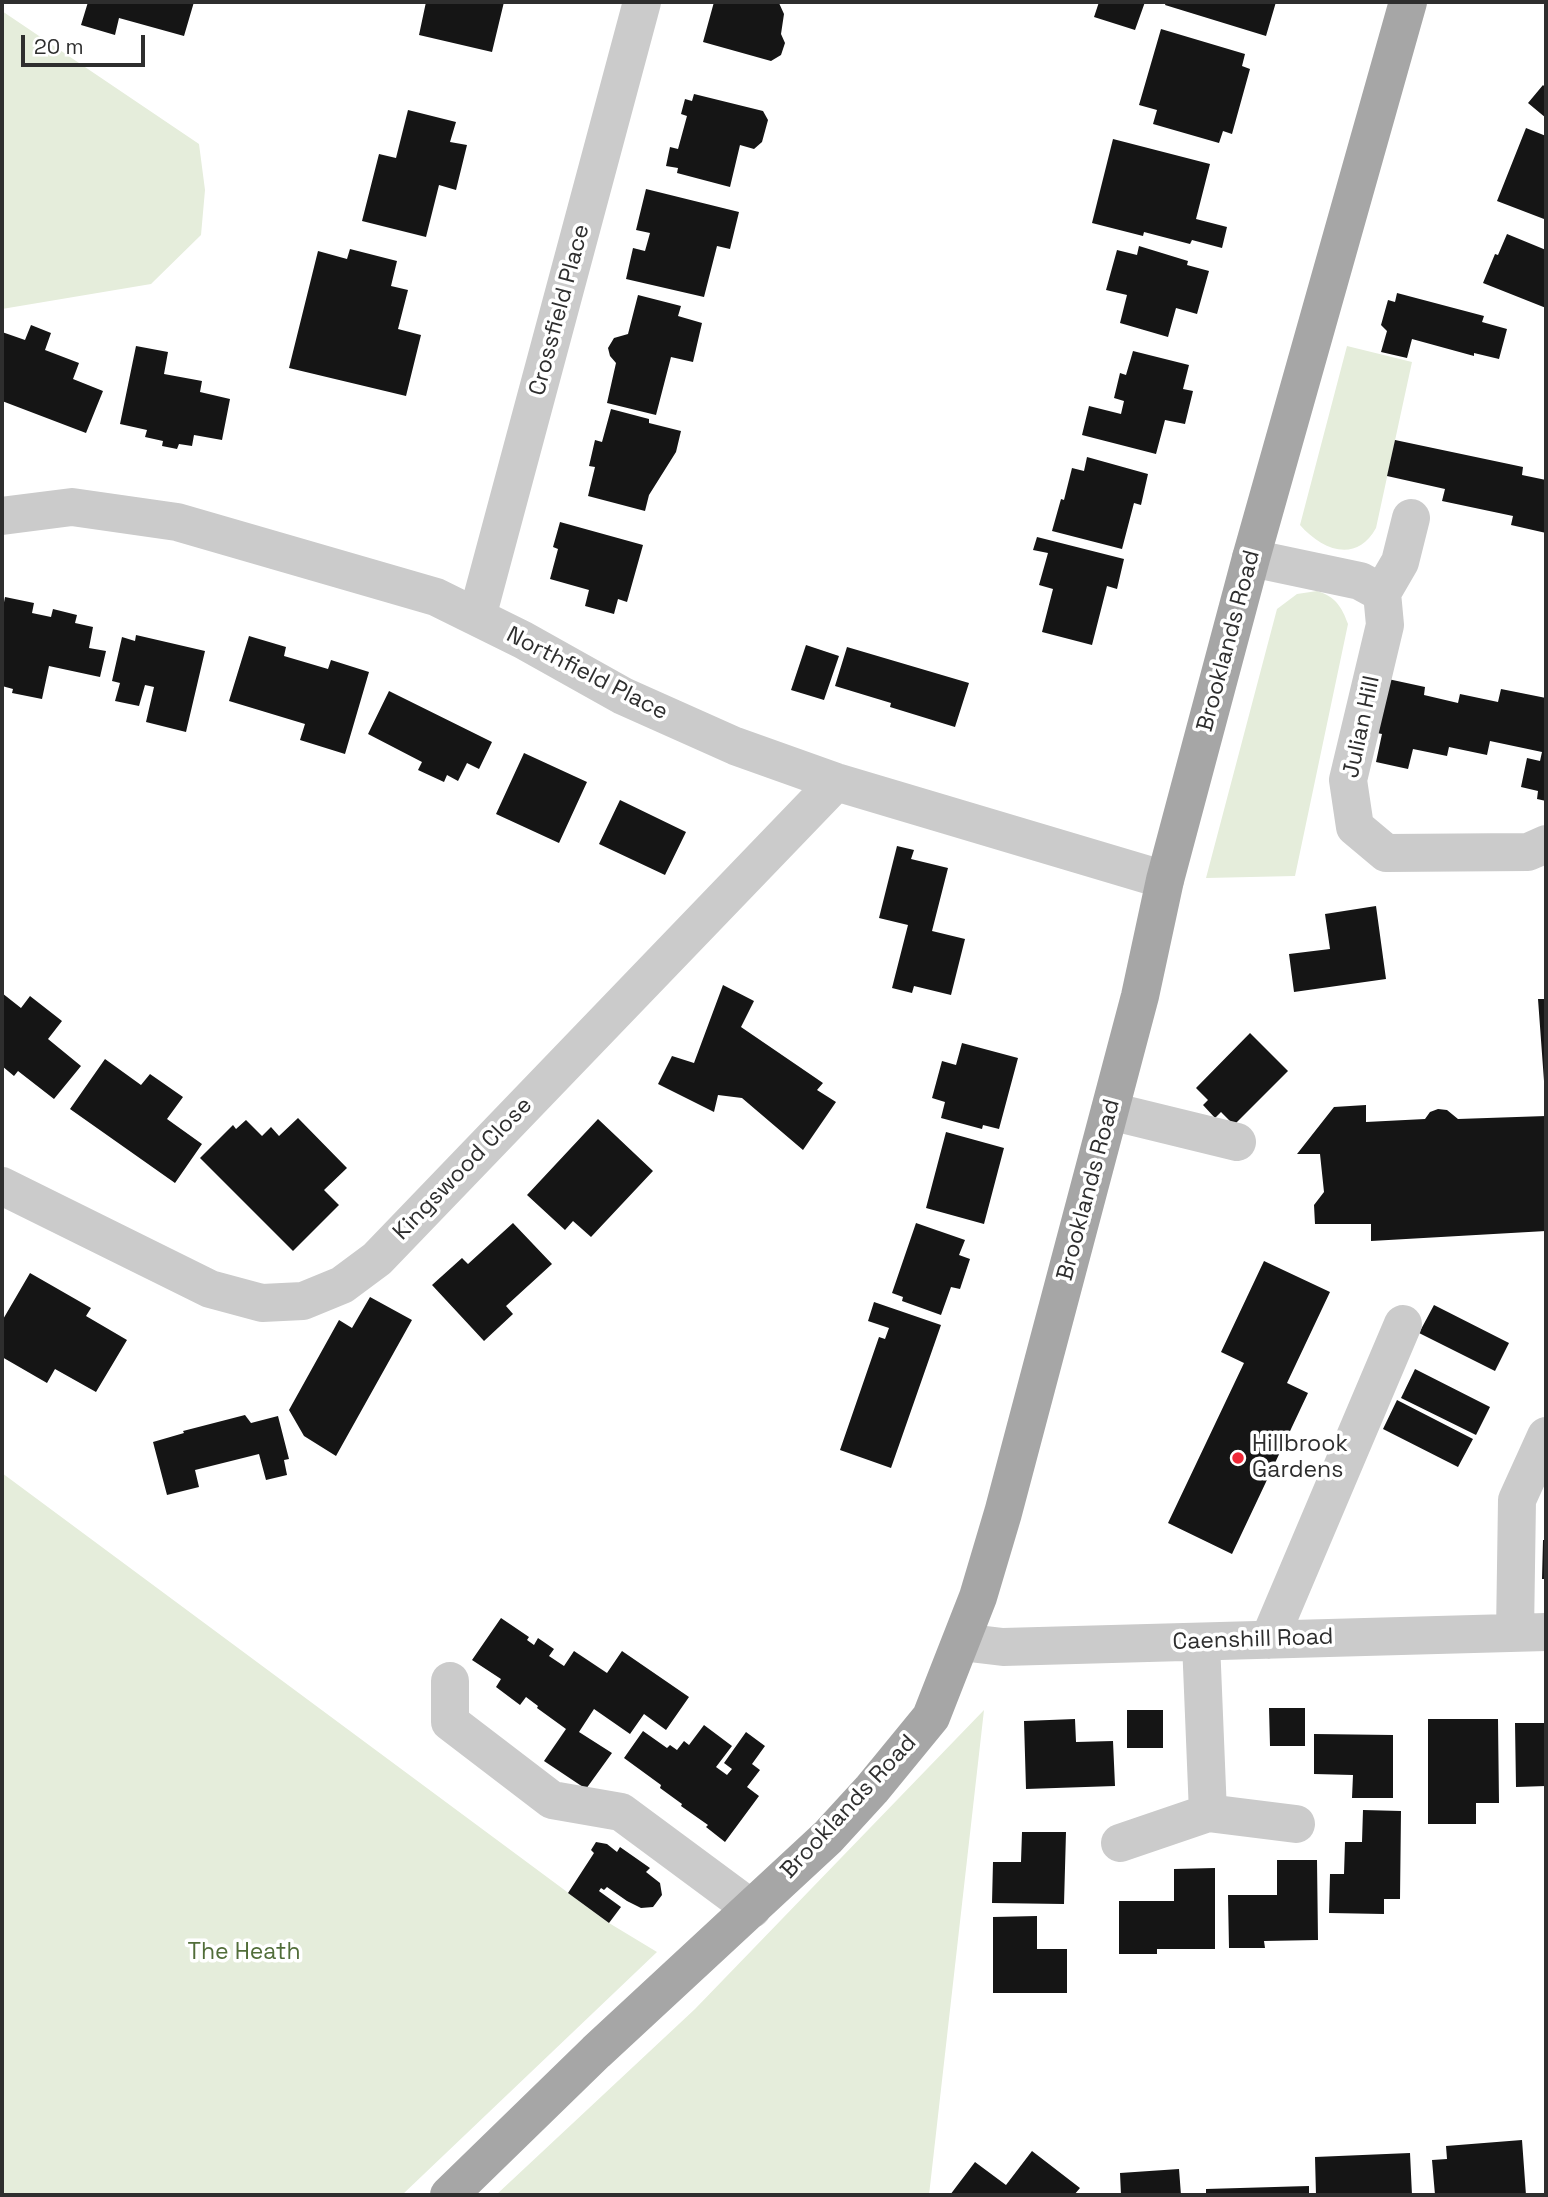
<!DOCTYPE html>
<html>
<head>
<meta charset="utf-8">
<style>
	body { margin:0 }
	#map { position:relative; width:1548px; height:2197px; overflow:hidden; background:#fff; font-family:"Space Grotesk",sans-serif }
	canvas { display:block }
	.frame { position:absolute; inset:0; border:4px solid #2e2e2e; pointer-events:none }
	.scale { position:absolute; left:21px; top:35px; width:124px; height:32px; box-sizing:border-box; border:4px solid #2e2e2e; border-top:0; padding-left:9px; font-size:21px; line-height:24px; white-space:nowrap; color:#2e2e2e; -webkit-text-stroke:5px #fff; paint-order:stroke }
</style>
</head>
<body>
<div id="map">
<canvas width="1548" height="2197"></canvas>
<div class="frame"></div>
<div class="scale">20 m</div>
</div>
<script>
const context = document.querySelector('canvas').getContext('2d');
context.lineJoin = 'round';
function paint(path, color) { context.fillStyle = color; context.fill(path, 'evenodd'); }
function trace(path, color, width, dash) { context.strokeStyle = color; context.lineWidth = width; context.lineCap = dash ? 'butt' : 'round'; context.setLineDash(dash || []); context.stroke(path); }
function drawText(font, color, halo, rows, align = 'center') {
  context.font = font + ' "Space Grotesk",sans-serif'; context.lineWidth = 7; context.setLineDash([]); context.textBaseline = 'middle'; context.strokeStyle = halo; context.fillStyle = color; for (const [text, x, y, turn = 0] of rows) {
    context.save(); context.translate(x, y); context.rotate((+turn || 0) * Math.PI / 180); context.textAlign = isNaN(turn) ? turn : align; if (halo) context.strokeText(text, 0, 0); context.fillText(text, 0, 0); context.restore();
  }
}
paint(new Path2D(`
	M 2,11 L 199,144 L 205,190 L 201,235 L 151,284 L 2,309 Z
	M 1347,346 L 1412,362 L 1376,528 C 1356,564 1322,550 1300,525 Z
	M 1317,591 C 1335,596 1342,607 1348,624 L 1295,876 L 1206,878 L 1277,609 L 1297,594 Z
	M 2,1473 L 609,1923 L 657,1952 L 402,2195 L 2,2195 Z
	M 984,1710 L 929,2195 L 496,2195 L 695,2009 Z`), '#e5eddb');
paint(new Path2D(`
	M 88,2 L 194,2 L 184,36 L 119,18 L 115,35 L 81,25 Z
	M 426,2 L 504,2 L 492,52 L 419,35 Z
	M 714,2 L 779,3 L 784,14 L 781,34 L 785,43 L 781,55 L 771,61 L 703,42 Z
	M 1099,2 L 1145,2 L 1135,30 L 1094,17 Z
	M 1166,2 L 1276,2 L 1266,36 L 1165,5 Z
	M 1161,29 L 1245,54 L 1242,66 L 1250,69 L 1232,134 L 1223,131 L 1219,143 L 1153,124 L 1157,110 L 1139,105 Z
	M 1543,85 L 1546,88 L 1546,118 L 1528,103 Z
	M 694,94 L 763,111 L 768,120 L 762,142 L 754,149 L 740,145 L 730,187 L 677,173 L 678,168 L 666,166 L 670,147 L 678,149 L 687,116 L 681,114 L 685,99 L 692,101 Z
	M 408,110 L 456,122 L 450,142 L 467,145 L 456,190 L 439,185 L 426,237 L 362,221 L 379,154 L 396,158 Z
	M 1526,128 L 1546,136 L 1546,215 L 1544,219 L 1497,201 Z
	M 1113,139 L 1210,164 L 1196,219 L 1227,227 L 1222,248 L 1192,240 L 1190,244 L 1144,232 L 1143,236 L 1092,223 Z
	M 646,189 L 739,212 L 730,249 L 717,246 L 704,297 L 626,279 L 633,248 L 645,251 L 650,233 L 636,230 Z
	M 1507,234 L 1546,250 L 1546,308 L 1483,283 L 1495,254 L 1498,255 Z
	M 1139,246 L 1188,261 L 1187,265 L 1209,271 L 1197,314 L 1176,308 L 1168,337 L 1120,323 L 1127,295 L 1106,290 L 1117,250 L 1137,255 Z
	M 350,249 L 397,261 L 391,286 L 408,290 L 398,329 L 421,335 L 406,396 L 289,368 L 318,251 L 347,259 Z
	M 1397,293 L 1484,316 L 1482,322 L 1507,329 L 1499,359 L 1474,353 L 1474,356 L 1412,339 L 1407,358 L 1381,352 L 1387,331 L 1381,325 L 1388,300 L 1395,302 Z
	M 638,295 L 681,306 L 678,316 L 702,323 L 693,362 L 671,357 L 656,415 L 607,403 L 616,363 L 610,356 L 608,348 L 614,338 L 628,334 Z
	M 31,325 L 51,333 L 45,350 L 79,363 L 73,379 L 103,391 L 86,433 L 2,401 L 2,332 L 25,340 Z
	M 136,346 L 168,352 L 164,374 L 202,381 L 200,392 L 230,399 L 222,440 L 194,435 L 192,446 L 179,444 L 177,449 L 162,446 L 163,441 L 145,437 L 147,430 L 120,424 Z
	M 1133,351 L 1189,365 L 1183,389 L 1193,391 L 1185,424 L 1165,420 L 1156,454 L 1082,435 L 1089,406 L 1121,414 L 1124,401 L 1114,398 L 1120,373 L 1126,375 Z
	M 611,409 L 649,419 L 649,423 L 681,431 L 676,452 L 649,495 L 645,511 L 588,496 L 595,467 L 589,466 L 595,440 L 602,442 Z
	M 1395,440 L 1523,467 L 1522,475 L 1546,480 L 1546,533 L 1511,525 L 1513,516 L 1442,501 L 1445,489 L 1387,476 Z
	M 1087,457 L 1148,474 L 1141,505 L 1134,503 L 1122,549 L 1052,531 L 1061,499 L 1064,500 L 1072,468 L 1084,471 Z
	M 560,522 L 643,545 L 627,602 L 618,599 L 614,614 L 585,606 L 589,590 L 550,579 L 558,549 L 553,547 Z
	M 1037,537 L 1124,559 L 1117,589 L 1107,586 L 1092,645 L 1042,632 L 1053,589 L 1039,585 L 1048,553 L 1033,550 Z
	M 5,597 L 34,603 L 32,613 L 51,617 L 53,609 L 77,615 L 75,623 L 93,627 L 89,648 L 106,651 L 100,677 L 49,666 L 42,699 L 12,693 L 13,689 L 2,686 L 2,613 Z
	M 136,635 L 205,651 L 186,732 L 146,722 L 154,687 L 145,685 L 139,706 L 115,701 L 120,683 L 112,681 L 122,637 L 135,641 Z
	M 249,636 L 286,647 L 284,656 L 328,669 L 331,660 L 369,672 L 345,754 L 300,740 L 305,724 L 229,701 Z
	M 806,645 L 839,656 L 824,700 L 791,690 Z
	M 847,647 L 969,683 L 955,727 L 890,707 L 891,703 L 835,686 Z
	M 1388,679 L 1425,687 L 1424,695 L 1458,703 L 1460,694 L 1498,702 L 1501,689 L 1546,698 L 1546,801 L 1537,799 L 1538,791 L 1521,787 L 1527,758 L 1540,761 L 1542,752 L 1490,741 L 1487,755 L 1449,747 L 1447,756 L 1413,749 L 1408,769 L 1376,762 L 1382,734 L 1377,733 Z
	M 389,691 L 492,742 L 479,769 L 467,763 L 458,781 L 447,775 L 444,782 L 418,770 L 422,762 L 368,734 Z
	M 524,753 L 587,782 L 559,843 L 496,814 Z
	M 620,800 L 686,832 L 665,875 L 599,844 Z
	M 897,846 L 914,850 L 911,859 L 948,868 L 932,931 L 965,939 L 951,995 L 914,986 L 912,993 L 892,988 L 908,925 L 879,918 Z
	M 1376,906 L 1386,979 L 1294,992 L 1289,954 L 1330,949 L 1325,914 Z
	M 723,985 L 754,1001 L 741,1027 L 823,1083 L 817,1090 L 836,1102 L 803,1150 L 742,1098 L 718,1095 L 714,1112 L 658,1084 L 672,1056 L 694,1063 Z
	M 2,993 L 21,1008 L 30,996 L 62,1021 L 48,1039 L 81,1066 L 54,1099 L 18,1071 L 14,1076 L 2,1066 Z
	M 1538,999 L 1546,999 L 1546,1081 L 1544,1081 Z
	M 1250,1033 L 1288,1071 L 1234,1125 L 1221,1112 L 1215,1118 L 1203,1105 L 1208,1100 L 1196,1088 Z
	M 962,1043 L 1018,1058 L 999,1129 L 983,1125 L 982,1129 L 941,1118 L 945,1102 L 932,1098 L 942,1061 L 956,1065 Z
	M 105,1059 L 141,1085 L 150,1074 L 183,1097 L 167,1119 L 202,1144 L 175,1183 L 70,1109 Z
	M 1366,1105 L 1366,1122 L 1425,1119 L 1430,1112 L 1438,1109 L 1447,1110 L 1458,1119 L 1546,1116 L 1546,1231 L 1371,1241 L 1371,1224 L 1315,1224 L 1314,1205 L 1324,1192 L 1320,1154 L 1297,1154 L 1334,1107 Z
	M 298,1118 L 347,1168 L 324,1190 L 339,1205 L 293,1251 L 200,1158 L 233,1125 L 236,1129 L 246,1120 L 262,1136 L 271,1127 L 279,1136 Z
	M 598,1119 L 653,1171 L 591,1237 L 573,1221 L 565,1230 L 527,1195 Z
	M 946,1132 L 1004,1148 L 984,1224 L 926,1208 Z
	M 513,1223 L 552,1264 L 506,1306 L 513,1314 L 484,1341 L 432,1285 L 462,1258 L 468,1264 Z
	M 916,1223 L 965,1240 L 959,1255 L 970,1259 L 960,1289 L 951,1287 L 941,1315 L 902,1301 L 903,1297 L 892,1293 Z
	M 1264,1261 L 1330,1292 L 1287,1383 L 1308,1393 L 1232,1554 L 1168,1523 L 1244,1363 L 1221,1352 Z
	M 30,1273 L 91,1308 L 86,1316 L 127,1340 L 96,1392 L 55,1369 L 47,1383 L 2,1357 L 2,1321 Z
	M 370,1297 L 412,1320 L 336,1456 L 304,1436 L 289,1410 L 339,1320 L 352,1328 Z
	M 874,1302 L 941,1325 L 891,1468 L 840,1450 L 879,1337 L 885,1339 L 889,1328 L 868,1321 Z
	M 1434,1305 L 1509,1343 L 1495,1371 L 1419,1333 Z
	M 1415,1369 L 1490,1407 L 1476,1435 L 1401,1398 Z
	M 1397,1400 L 1473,1439 L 1458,1467 L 1383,1429 Z
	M 245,1415 L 251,1423 L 278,1416 L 289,1459 L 284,1460 L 287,1475 L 266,1480 L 259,1454 L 195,1470 L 199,1487 L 167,1495 L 153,1442 L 184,1433 L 183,1431 Z
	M 1543,1540 L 1546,1540 L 1546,1579 L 1542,1579 Z
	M 501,1618 L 529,1637 L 527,1640 L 534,1645 L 538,1638 L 554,1649 L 549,1656 L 564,1666 L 574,1651 L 607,1673 L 622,1651 L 689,1697 L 666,1730 L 644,1714 L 630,1734 L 594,1709 L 579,1732 L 612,1753 L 586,1789 L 544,1761 L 566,1729 L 537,1708 L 538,1706 L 526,1697 L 520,1705 L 496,1687 L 501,1679 L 472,1660 Z
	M 1269,1708 L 1305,1708 L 1305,1746 L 1270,1746 Z
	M 1127,1710 L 1163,1710 L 1163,1748 L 1127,1748 Z
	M 1075,1719 L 1076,1742 L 1113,1741 L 1115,1786 L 1026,1789 L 1024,1721 Z
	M 1428,1719 L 1498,1719 L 1499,1803 L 1476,1803 L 1476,1824 L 1428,1824 Z
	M 1515,1723 L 1546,1723 L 1546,1786 L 1516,1787 Z
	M 704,1725 L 732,1746 L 716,1767 L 727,1775 L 732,1769 L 724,1763 L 746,1732 L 765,1746 L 752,1764 L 760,1770 L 747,1787 L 759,1796 L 725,1842 L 706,1827 L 708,1825 L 681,1806 L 682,1804 L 660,1788 L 661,1785 L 624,1758 L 643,1731 L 667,1748 L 670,1745 L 677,1750 L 684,1741 L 689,1745 Z
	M 1314,1734 L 1393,1735 L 1393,1798 L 1352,1798 L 1353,1775 L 1314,1774 Z
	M 1363,1810 L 1401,1811 L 1400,1899 L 1384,1899 L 1384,1914 L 1329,1913 L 1330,1874 L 1344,1874 L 1345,1842 L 1362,1842 Z
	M 1022,1832 L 1066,1832 L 1064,1904 L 992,1903 L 993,1862 L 1021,1862 Z
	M 596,1842 L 607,1844 L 617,1852 L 620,1847 L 650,1868 L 646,1872 L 660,1883 L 662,1895 L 653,1907 L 641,1908 L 627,1901 L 607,1887 L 604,1890 L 601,1888 L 599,1891 L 621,1907 L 609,1923 L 568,1893 L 594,1853 L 591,1850 Z
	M 1277,1860 L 1317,1860 L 1318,1940 L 1264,1941 L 1265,1948 L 1229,1948 L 1228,1895 L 1277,1895 Z
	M 1215,1868 L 1215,1949 L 1157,1949 L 1157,1954 L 1119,1954 L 1119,1901 L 1174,1901 L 1174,1869 Z
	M 1037,1916 L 1037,1949 L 1067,1949 L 1067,1993 L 993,1993 L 993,1917 Z
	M 1522,2140 L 1526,2195 L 1435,2195 L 1432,2160 L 1447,2159 L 1446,2146 Z
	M 1032,2151 L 1080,2188 L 1074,2195 L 950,2195 L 975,2162 L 1006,2185 Z
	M 1410,2153 L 1412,2195 L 1316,2195 L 1315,2157 Z
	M 1179,2169 L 1181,2195 L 1121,2195 L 1120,2173 Z
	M 1309,2186 L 1309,2195 L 1206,2195 L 1206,2189 Z`), '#151515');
trace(new Path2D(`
	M 2,516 L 72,507 L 177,522 L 436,597 L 523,640 L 623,696 L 735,746 L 836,782 L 1165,880
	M 1251,558 L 1360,581 L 1382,593 L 1385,625 L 1348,780 L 1355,827 L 1386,853 L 1528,852 L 1546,844
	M 1382,593 L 1400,562 L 1411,518
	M 477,617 L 642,2
	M 1110,1111 L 1237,1142
	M 2,1186 L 210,1289 L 262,1303 L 303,1301 L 342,1285 L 377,1259 L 836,782
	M 1515,1633 L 1517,1500 L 1546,1436
	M 1269,1640 L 1403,1324
	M 961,1642 L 1003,1647 L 1546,1632
	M 1201,1642 L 1208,1813
	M 450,1681 L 450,1722 L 552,1800 L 621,1812 L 752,1909
	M 1120,1843 L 1208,1813 L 1296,1824`), '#cbcbcb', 38);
trace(new Path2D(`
	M 449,2195 L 596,2052 L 828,1837 L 872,1789 L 931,1717 L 978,1597 L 1003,1513 L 1140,996 L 1165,880 L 1251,558 L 1408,2`), '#a6a6a6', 38);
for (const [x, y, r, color] of [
	[1238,1458,7,"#ee2736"]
]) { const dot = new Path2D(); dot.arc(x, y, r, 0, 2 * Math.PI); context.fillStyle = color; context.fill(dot); trace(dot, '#fff', 2.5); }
drawText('23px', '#2e2e2e', '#fff', [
	["Crossfield Place",560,310,-75],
	["Brooklands Road",1229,641,-75],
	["Northfield Place",587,674,27],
	["Julian Hill",1362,727,-78],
	["Kingswood Close",463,1169,-46],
	["Brooklands Road",1089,1190,-75],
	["Caenshill Road",1253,1640,-2],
	["Brooklands Road",849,1807,-47]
]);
drawText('23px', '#2e2e2e', '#fff', [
	["Hillbrook",1252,1445],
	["Gardens",1252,1471]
], 'left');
drawText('23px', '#516d39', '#fff', [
	["The Heath",244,1953]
]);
</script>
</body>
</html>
